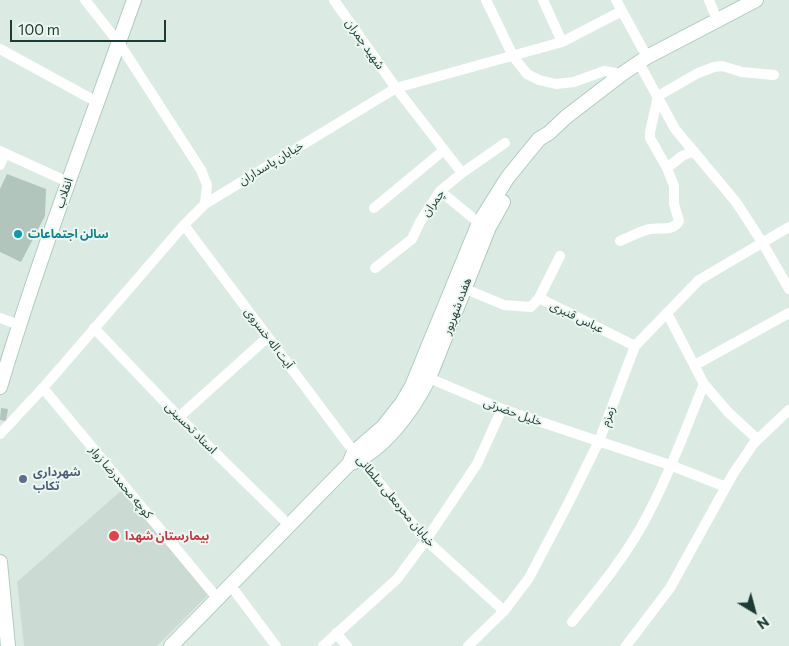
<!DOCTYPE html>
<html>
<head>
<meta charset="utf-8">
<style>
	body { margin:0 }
	#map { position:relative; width:789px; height:646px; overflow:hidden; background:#dceae4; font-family:Commissioner,sans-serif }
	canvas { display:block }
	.north { position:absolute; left:729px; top:586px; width:50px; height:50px; -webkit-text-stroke:4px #edf7f2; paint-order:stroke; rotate:143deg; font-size:14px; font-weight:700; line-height:20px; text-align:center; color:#1d3b33 }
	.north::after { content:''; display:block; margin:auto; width:18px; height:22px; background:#1d3b33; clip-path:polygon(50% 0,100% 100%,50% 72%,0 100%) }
	.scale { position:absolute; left:10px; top:20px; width:156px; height:22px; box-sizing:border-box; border:2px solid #1d3b33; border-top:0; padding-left:6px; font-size:15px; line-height:18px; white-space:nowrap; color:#1d3b33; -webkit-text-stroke:4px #edf7f2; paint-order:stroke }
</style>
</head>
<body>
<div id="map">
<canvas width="789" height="646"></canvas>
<div class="north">N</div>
<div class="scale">100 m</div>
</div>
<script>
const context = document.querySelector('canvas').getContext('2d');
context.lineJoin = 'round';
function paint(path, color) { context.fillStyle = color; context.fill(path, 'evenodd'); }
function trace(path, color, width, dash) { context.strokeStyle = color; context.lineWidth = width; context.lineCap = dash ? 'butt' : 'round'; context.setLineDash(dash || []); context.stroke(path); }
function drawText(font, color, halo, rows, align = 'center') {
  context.font = font + ' Commissioner,"Noto Sans Arabic",sans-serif'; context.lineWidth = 4; context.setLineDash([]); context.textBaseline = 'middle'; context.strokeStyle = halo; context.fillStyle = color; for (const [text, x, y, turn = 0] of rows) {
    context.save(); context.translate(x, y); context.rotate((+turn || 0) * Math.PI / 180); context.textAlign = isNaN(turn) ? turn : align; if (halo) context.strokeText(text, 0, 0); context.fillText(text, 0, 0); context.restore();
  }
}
paint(new Path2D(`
	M 122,490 L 208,595 L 157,646 L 24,646 L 17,582 Z`), '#cbdad3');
paint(new Path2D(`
	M 7,174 L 46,189 L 45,216 L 21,262 L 0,252 L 0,189 Z
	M 1,408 L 8,409 L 6,421 L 0,420 Z`), '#b2c5bd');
const secondary = new Path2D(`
	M 0,387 C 39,257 88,129 134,0
	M 349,464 C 384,451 413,410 429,378 L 489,227 L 503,202
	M 0,562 L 8,646
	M 171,646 L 349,464 L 354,452 L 383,427 L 402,403 L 412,386 L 479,223 L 508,177 L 539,139 L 549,133 L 566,117 L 622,74 L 647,57 L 756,0`);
trace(secondary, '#afcbc1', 16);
trace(new Path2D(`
	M 85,0 L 119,43 L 201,170 L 207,185 L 205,204
	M 334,0 L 396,88 L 462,173 L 440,191 L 420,222 L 412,239 L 375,268
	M 486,0 L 513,56 L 527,74 L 539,80 L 556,84 L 574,82 L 604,71 L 622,74
	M 543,0 L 562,42
	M 616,0 L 647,57
	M 709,0 L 717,20
	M 0,49 L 97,102
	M 639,63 L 675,129 L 736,202 L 762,242 L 789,289
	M 0,151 L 68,182
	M 0,165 L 5,153
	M 667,168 L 682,156 L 694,151
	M 462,173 L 505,143
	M 440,191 L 479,223
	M 374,208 L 444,150
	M 184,225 L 354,452 L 426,540 L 504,611
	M 620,241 C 630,237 640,231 650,229 C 659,227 674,232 679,221 L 674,204 L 674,186 L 667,168 L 650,138 L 650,132 L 658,96 L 698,73 L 714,67 L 722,66 L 742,72 L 774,75
	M 463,288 L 504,305 L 531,307 L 539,298 L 635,346
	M 539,298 L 560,256
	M 667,313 L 704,384 L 728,412 L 757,439
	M 0,318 L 19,325
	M 94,328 L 179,417 L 290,526
	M 695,365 L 789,313
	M 429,378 L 502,409 L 670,465 L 726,487
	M 43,388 L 218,599
	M 179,417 L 268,337
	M 0,434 L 43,388 L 184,225 L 205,204 L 396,88 L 562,42 L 622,11
	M 231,586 L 276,646
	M 572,622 C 596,592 621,562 640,529 C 666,483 684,433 704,384
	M 336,633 L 347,646
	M 323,646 L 397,579 L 426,540 L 477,464 L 502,409
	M 468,646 L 504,611 L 529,578 L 569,502 L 599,441 L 635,346 L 699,280 L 789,227
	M 626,646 L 670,588 L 733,474 L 754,443 L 789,410`), '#fff', 10);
trace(secondary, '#fff', 14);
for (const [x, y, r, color] of [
	[18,234,5,"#0f9aa8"],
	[23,479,5,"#5c6f8a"],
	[114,536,6,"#e0444e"]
]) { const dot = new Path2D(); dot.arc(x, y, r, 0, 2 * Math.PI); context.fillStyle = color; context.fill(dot); trace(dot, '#edf7f2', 2); }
drawText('12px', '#1d3b33', '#edf7f2', [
	["شهید چمران",365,44,55],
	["خیابان پاسداران",271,163,-31],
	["انقلاب",64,193,-71],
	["چمران",433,203,-54],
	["هفده شهریور",457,306,-69],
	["عباس قنبری",577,317,26],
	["آیت اله خسروی",269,338,53],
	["خلیل حضرتی",513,412,20],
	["زمزم",608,416,-69],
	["استاد تحسینی",191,428,45],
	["کوچه محمدرضا زوار",121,482,50],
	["خیابان محرمعلی سلطانی",396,501,50]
]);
drawText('bold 12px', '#0d838f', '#edf7f2', [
	["سالن اجتماعات",28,234]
], 'left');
drawText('bold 12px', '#4e5e75', '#edf7f2', [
	["شهرداری",33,472],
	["تکاب",33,486]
], 'left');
drawText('bold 12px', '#be3a42', '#edf7f2', [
	["بیمارستان شهدا",125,536]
], 'left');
</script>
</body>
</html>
